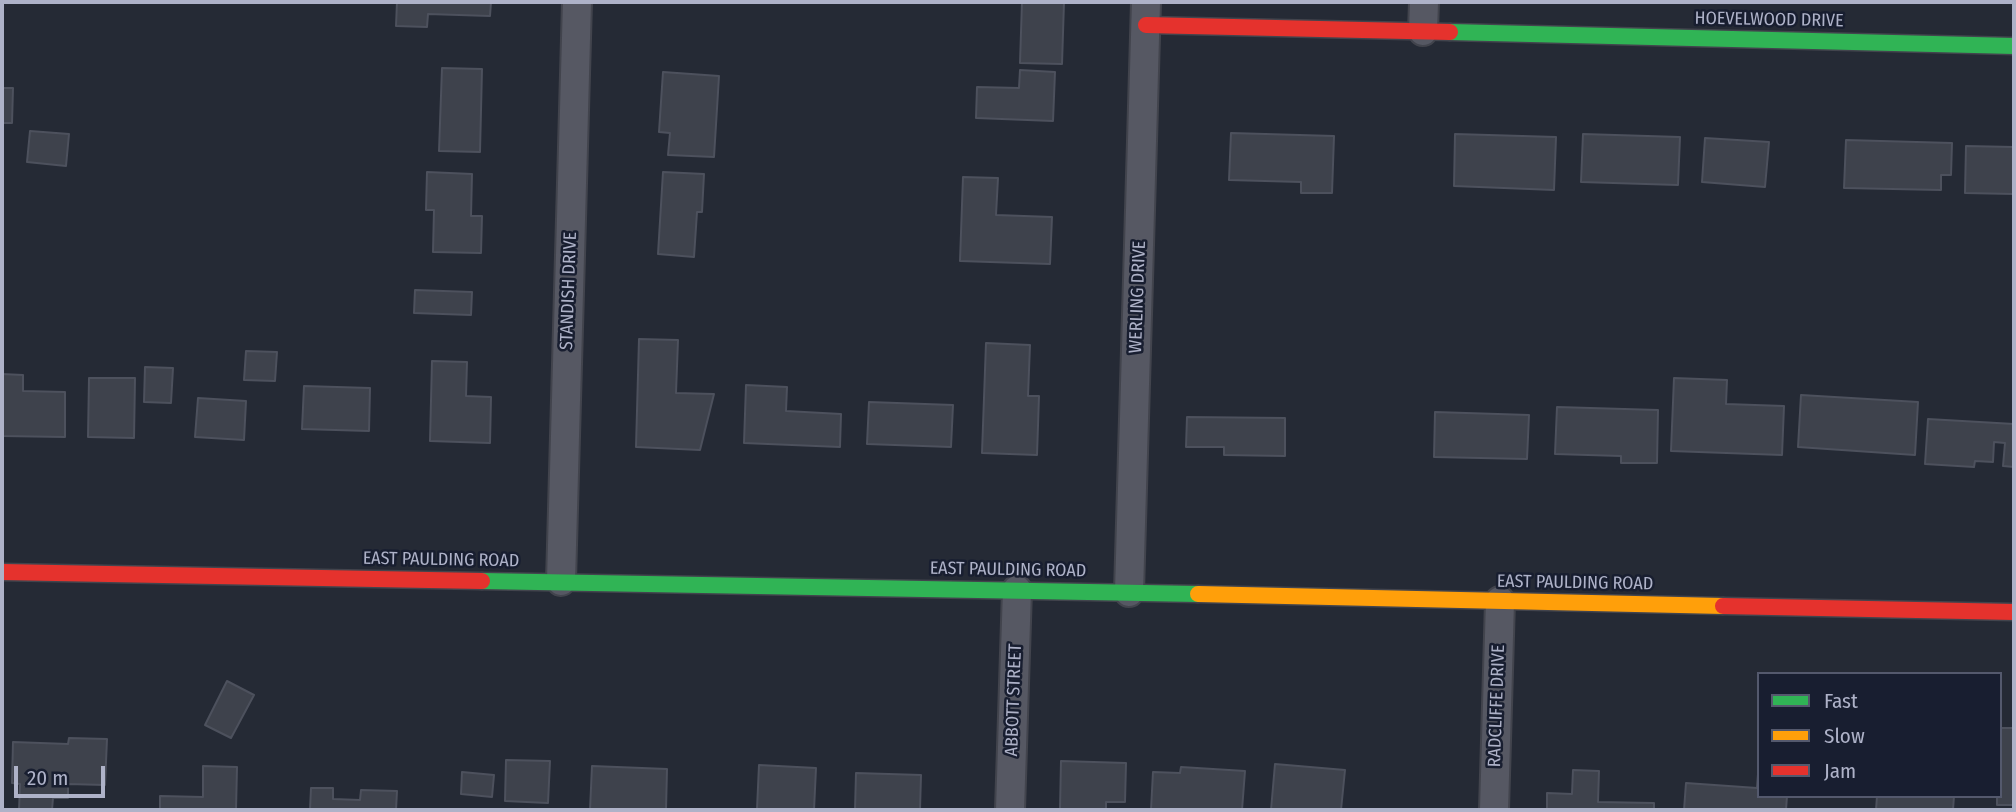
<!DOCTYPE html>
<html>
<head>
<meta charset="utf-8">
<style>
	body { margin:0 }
	#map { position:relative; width:2016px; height:812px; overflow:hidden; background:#252a35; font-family:"Fira Sans Condensed",sans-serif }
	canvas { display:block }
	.frame { position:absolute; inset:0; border:4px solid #aeb2c8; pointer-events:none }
	.legend { position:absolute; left:1757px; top:672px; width:245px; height:126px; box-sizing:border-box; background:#181e30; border:2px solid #54596d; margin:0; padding:9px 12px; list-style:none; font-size:21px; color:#aeb2c8 }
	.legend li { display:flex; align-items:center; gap:14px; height:35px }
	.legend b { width:35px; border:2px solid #54596d }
	.scale { position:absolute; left:14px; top:766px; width:91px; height:32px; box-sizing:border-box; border:4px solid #aeb2c8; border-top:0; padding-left:9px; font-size:21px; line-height:24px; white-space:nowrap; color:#aeb2c8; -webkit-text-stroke:5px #181e30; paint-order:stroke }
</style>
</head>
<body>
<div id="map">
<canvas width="2016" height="812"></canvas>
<div class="frame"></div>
<ul class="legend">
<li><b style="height:9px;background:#30b455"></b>Fast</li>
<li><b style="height:9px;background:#ff9f0a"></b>Slow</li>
<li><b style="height:9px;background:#e5322d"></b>Jam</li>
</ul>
<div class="scale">20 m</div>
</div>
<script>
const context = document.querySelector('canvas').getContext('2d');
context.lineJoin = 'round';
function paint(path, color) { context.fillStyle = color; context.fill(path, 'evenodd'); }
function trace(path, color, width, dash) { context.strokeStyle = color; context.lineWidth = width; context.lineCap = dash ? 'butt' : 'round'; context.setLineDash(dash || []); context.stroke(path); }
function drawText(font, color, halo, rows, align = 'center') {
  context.font = font + ' "Fira Sans Condensed",sans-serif'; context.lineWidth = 5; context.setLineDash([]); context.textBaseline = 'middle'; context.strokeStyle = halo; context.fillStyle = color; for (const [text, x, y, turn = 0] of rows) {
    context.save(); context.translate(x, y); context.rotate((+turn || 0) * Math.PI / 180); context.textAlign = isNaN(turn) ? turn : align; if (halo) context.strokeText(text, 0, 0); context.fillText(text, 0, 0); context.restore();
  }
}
const building = new Path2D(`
	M 397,2 L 491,2 L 490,16 L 428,14 L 427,27 L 396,26 Z
	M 1022,2 L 1064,2 L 1062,64 L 1020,63 Z
	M 442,68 L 482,69 L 480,152 L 439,151 Z
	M 1020,70 L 1055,72 L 1053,121 L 976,118 L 977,87 L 1019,88 Z
	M 663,72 L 719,76 L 714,157 L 668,155 L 670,133 L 659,132 Z
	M 2,88 L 13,88 L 12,123 L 2,123 Z
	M 30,131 L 69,134 L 66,166 L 27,162 Z
	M 1231,133 L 1334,136 L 1332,193 L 1301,193 L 1301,182 L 1229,180 Z
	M 1455,134 L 1556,137 L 1554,190 L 1454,186 Z
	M 1583,134 L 1680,137 L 1678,185 L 1581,182 Z
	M 1705,138 L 1769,142 L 1765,187 L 1702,182 Z
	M 1846,140 L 1952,143 L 1951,175 L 1941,175 L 1941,190 L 1844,188 Z
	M 1966,146 L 2014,147 L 2014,194 L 1965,193 Z
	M 427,172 L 472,174 L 471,216 L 482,216 L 481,253 L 433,252 L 434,210 L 426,210 Z
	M 663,172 L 704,174 L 702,212 L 697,212 L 694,257 L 658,254 Z
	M 963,177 L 998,178 L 996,215 L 1052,217 L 1050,264 L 960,261 Z
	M 415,290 L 472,292 L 471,315 L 414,313 Z
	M 639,339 L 678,340 L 676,393 L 714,394 L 700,450 L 636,447 Z
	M 986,343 L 1030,345 L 1028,396 L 1039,396 L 1037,455 L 982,453 Z
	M 246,351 L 277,352 L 275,381 L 244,380 Z
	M 432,361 L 467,362 L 466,396 L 491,397 L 490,443 L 430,441 Z
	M 145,367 L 173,368 L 171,403 L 144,402 Z
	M 2,374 L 23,375 L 23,391 L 65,392 L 65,437 L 2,436 Z
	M 89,378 L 135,378 L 134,438 L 88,437 Z
	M 1674,378 L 1727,380 L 1726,404 L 1784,406 L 1782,455 L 1671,451 Z
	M 746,385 L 787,387 L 786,411 L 841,414 L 840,447 L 744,443 Z
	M 304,386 L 370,388 L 369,431 L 302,429 Z
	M 1801,395 L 1918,402 L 1915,455 L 1798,447 Z
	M 198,398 L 246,401 L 244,440 L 195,437 Z
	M 869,402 L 953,405 L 951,447 L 867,444 Z
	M 1557,407 L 1658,410 L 1657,463 L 1621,463 L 1621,456 L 1555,454 Z
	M 1435,412 L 1529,415 L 1527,459 L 1434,457 Z
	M 1187,417 L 1285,418 L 1285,456 L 1224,455 L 1224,447 L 1186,447 Z
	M 1928,419 L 2014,424 L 2014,467 L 2003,466 L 2005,443 L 1994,442 L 1993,462 L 1975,461 L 1974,467 L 1925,464 Z
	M 227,681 L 254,695 L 231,738 L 205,725 Z
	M 2000,728 L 2014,728 L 2014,805 L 1997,805 L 1997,796 L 2000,796 Z
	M 69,738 L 107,739 L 105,785 L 68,784 L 68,798 L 53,798 L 52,810 L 19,810 L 20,784 L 12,783 L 13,742 L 68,744 Z
	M 506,760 L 550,761 L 548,803 L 505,801 Z
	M 1061,761 L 1126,763 L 1125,802 L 1106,802 L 1106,810 L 1060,810 Z
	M 1275,764 L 1345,770 L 1341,810 L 1271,810 Z
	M 759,765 L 816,768 L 814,810 L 757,809 Z
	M 203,766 L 237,767 L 236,810 L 160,810 L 160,796 L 203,797 Z
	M 592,766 L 667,769 L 666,810 L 590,810 Z
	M 1181,767 L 1245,771 L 1242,810 L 1151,810 L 1153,772 L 1180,773 Z
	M 1573,770 L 1599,771 L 1598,802 L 1654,803 L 1654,810 L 1547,810 L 1547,793 L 1572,794 Z
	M 462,772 L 494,775 L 492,797 L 461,794 Z
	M 856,773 L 921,775 L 920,810 L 855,810 Z
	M 1758,774 L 1759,796 L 1787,796 L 1786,810 L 1684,810 L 1686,783 L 1757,788 Z
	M 311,788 L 333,788 L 333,799 L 360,800 L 361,790 L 397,791 L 396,810 L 310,810 Z
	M 1877,796 L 1954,796 L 1953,810 L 1876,810 Z`);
paint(building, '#3e424c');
trace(building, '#4d515d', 2);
const street = new Path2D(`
	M 1423,31 L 1424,2
	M 561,581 L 577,2
	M 1129,592 L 1146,2
	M 1010,810 L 1017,590
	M 1494,810 L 1500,601`);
const fast = new Path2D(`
	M 1450,32 L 2014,46
	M 482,581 L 1198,594`);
const slow = new Path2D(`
	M 1198,594 L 1723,606`);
const jam = new Path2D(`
	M 1146,25 L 1450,32
	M 2,572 L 482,581
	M 1723,606 L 2014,612`);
trace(street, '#42444d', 32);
trace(fast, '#42444d', 19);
trace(slow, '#42444d', 19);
trace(jam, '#42444d', 19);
trace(street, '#565863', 28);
trace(fast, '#30b455', 16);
trace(slow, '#ff9f0a', 16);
trace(jam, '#e5322d', 16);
drawText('18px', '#aeb2c8', '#181e30', [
	["HOEVELWOOD DRIVE",1769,20,1],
	["STANDISH DRIVE",569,291,-88],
	["WERLING DRIVE",1138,297,-88],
	["EAST PAULDING ROAD",441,560,1],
	["EAST PAULDING ROAD",1008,570,1],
	["EAST PAULDING ROAD",1575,583,1],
	["ABBOTT STREET",1014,700,-88],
	["RADCLIFFE DRIVE",1497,706,-88]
]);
</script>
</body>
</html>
